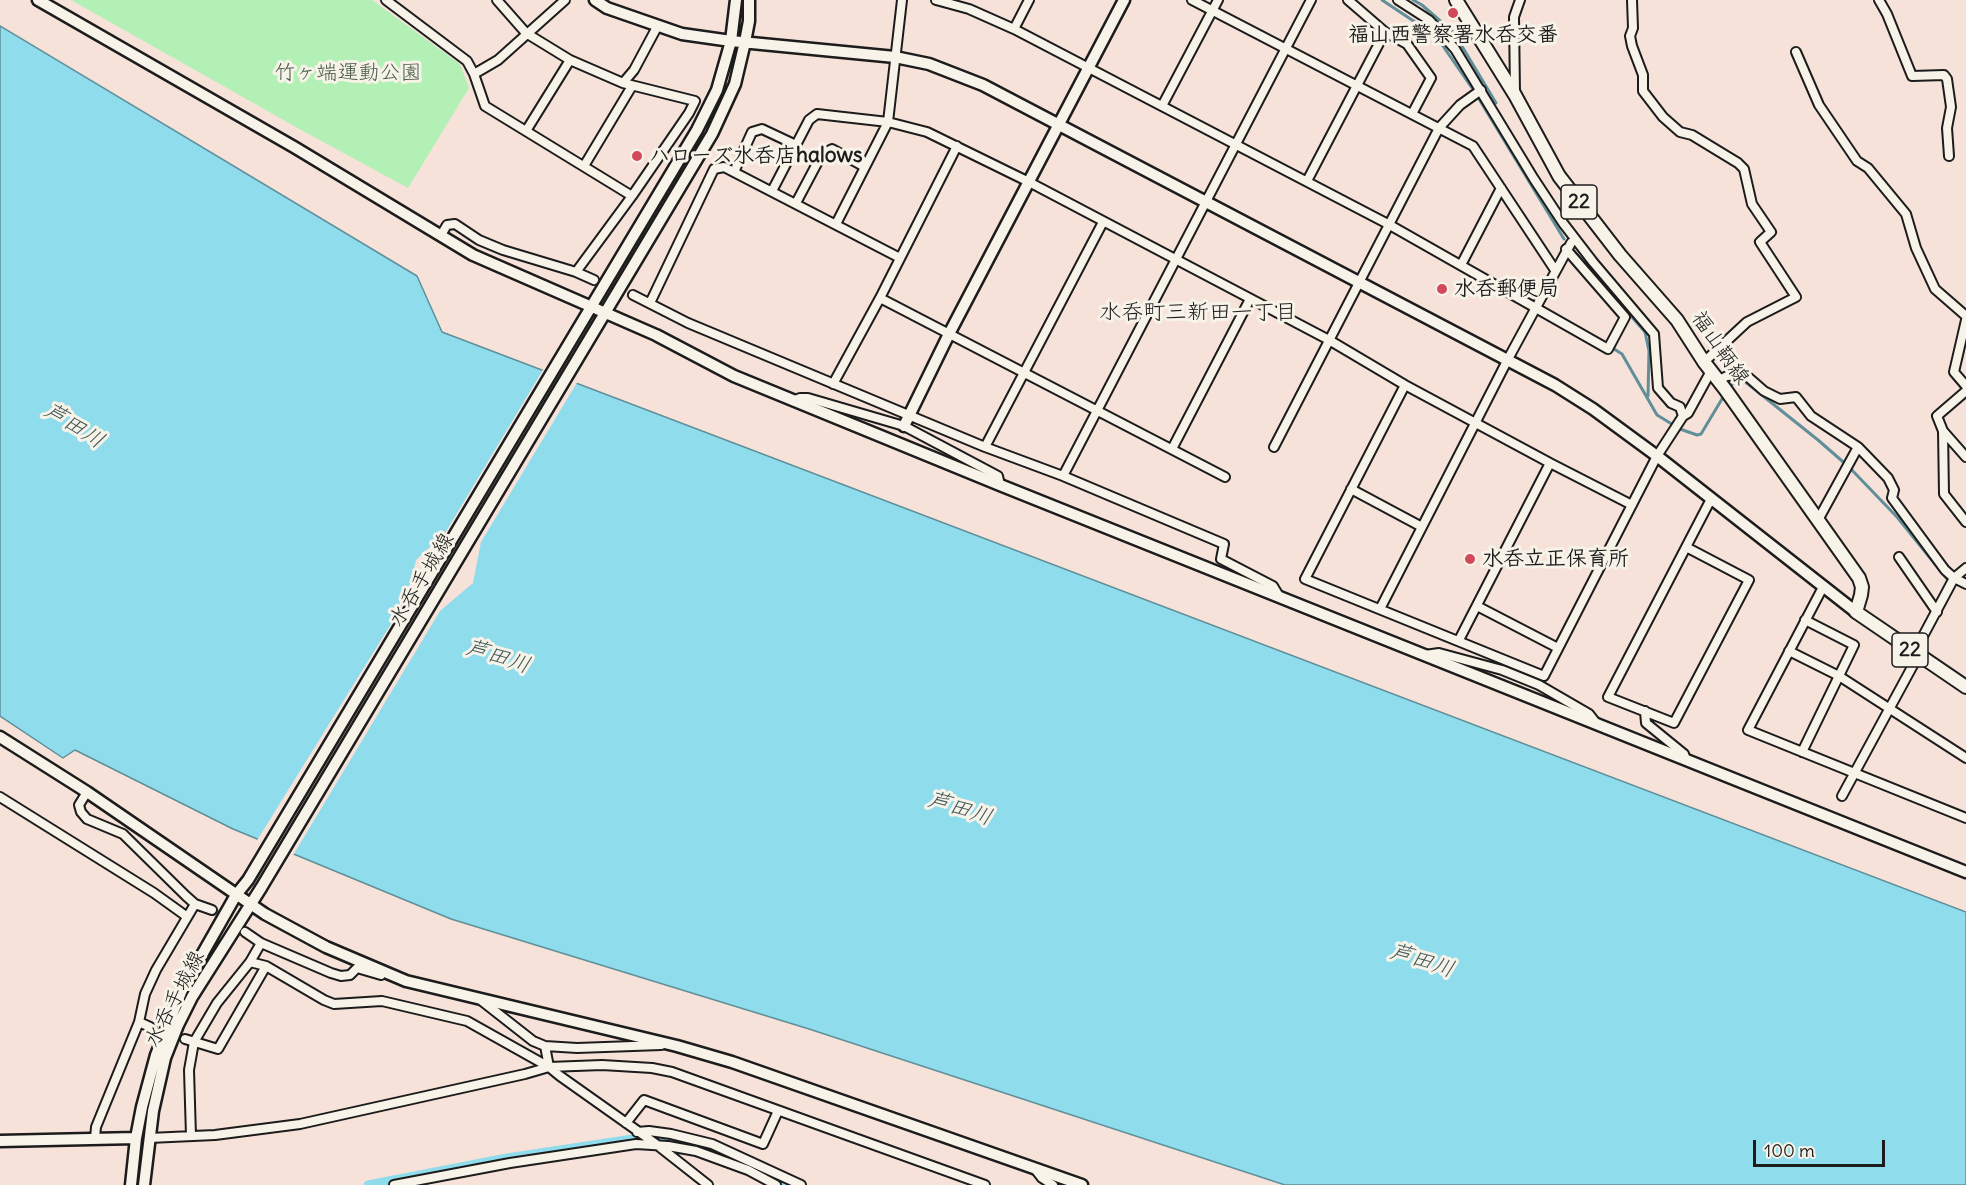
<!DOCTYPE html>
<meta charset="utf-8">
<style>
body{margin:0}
#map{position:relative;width:1966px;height:1185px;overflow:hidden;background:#f7e2d9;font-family:Delius,sans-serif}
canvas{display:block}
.scale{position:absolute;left:1753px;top:1140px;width:132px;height:27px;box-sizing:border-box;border:3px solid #1c1c1c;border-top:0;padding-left:8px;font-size:18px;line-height:21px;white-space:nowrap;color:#1c1c1c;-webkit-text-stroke:4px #f7f3e8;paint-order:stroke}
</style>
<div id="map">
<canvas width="1966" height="1185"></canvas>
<div class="scale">100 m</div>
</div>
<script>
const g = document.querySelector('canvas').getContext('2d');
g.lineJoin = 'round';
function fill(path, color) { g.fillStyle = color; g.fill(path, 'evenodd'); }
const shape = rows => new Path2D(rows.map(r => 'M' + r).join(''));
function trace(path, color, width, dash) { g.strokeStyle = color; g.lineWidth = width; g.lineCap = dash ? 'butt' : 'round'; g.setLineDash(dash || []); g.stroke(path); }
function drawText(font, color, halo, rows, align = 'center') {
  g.font = font + ' Delius,"Klee One",sans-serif'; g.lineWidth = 6; g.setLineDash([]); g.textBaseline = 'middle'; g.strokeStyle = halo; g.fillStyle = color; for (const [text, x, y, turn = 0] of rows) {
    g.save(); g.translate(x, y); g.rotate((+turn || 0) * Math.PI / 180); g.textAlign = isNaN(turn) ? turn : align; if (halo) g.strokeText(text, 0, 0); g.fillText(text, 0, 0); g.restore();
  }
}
const green = shape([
 [71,0,372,0,460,64,469,88,408,188,303,131]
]);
const water = shape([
 [0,26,417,276,442,332,1966,912,1966,1185,1285,1185,809,1029,451,919,233,829,75,750,63,758,0,716,0,26]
]);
const pier = shape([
 [544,368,578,381,481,542,473,583,440,611,292,857,256,842,407,598,416,560,445,533]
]);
const stream = shape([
 [1382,0,1436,36,1472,88],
 [1413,0,1422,5,1454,33,1496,103],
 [1479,99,1564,239],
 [1574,251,1645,332,1649,351,1648,396],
 [1589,334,1603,342],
 [1614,349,1622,354,1657,415,1680,429,1697,435,1701,434,1725,394],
 [1728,388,1736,381,1743,380,1818,440,1849,467,1897,517,1947,579,1966,588]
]);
const canal = shape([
 [368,1185,507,1158,646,1137,672,1139,712,1149,791,1185]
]);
const streetTunnel = shape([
 [594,280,633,295],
 [212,910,239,928],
 [150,1027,185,1039]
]);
const street = shape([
 [386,0,467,61,474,74,485,106,632,196],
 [936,0,969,9,1014,29,1388,224,1608,349,1625,317,1566,249],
 [1192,0,1473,146,1555,270],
 [1348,0,1385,32,1407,44,1431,78,1412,114],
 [1398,0,1429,20,1455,49,1534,179,1563,223,1593,262,1654,334,1658,388,1671,403,1680,407,1683,416],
 [1632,0,1633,28,1630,36,1632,46,1643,75,1643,91,1663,117,1680,132,1692,135,1738,163,1744,169,1752,204,1771,232,1760,242,1796,297,1747,322,1704,362],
 [1879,0,1887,14,1912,76,1944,75,1947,79,1951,107,1947,128,1949,156],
 [1014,29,1029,0],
 [1796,52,1819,105,1857,161,1868,168,1906,214,1916,248,1935,289,1966,316],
 [474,74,498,60,565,0],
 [623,83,634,70,657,27],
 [1515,93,1514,17,1520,0],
 [1162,106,1218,0],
 [526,131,570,60],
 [584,166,632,86],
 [734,172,752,132,762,129,796,145],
 [1307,181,1385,32],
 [772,191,809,120,817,114,888,122,927,132,1029,182,1329,340,1405,385,1550,463,1459,640],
 [796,203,822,154,832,149,865,167],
 [836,224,888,122,902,0],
 [441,235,447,225,455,224,479,240,503,250,576,272,632,196,689,113,695,101,623,83,570,60,526,33,497,0],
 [1461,265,1501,188],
 [576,272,594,280],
 [633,295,688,323,985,447,1063,476,1224,544,1221,559,1273,586,1279,596],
 [880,298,1225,477],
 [650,303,714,169,724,167,900,258],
 [1966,320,1954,372,1966,386],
 [1719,380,1727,376,1737,375,1748,377,1764,391,1780,399,1796,397,1811,416,1858,447,1888,478,1894,490,1892,498,1945,570,1954,578,1966,584],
 [833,384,880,298,957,146],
 [1405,385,1305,579,1544,676,1657,456,1683,416,1688,413,1711,371],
 [1966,391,1937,416,1943,431,1944,494,1966,522],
 [793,401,800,398,808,398,904,426,998,476,1000,485],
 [1943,431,1966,457],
 [985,447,1103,222],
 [1274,447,1439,128,1460,105,1481,90],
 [1172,449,1250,299],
 [1550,463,1632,505],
 [1063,476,1311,0],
 [1351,489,1422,527],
 [1818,520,1858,447],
 [1686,547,1749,580,1674,723,1608,697,1711,499],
 [1899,557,1937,612],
 [1823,587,1748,730,1966,818],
 [1477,606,1558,648],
 [1380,609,1508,359,1571,243],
 [1789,651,1839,676,1966,758],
 [1914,653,1954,578,1966,568],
 [1425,655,1439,653,1502,670,1539,685,1589,714,1596,723],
 [1645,711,1646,723,1684,754,1686,760],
 [1802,752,1854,645,1805,620],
 [87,792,79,805,81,812,87,819,123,834,186,896,195,904,212,910],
 [1842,796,1918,656],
 [0,797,154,893,186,916],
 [245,932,261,943,331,973,341,976,350,975,357,968,381,975],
 [250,962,266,966,324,1000,334,1004,382,1001,467,1021,549,1067],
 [482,1001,533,1041,545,1046,549,1067,560,1076,656,1144,708,1185],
 [139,1022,150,1027],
 [185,1039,218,1049,266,966],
 [545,1046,577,1048,661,1045],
 [626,1123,644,1100,763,1144,778,1111],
 [637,1132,649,1131,671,1134,712,1144,801,1185],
 [191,1136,189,1070,194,1042,217,1003,250,962,261,943],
 [95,1138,96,1127,139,1022,145,994,156,970,195,904],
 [149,1138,215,1135,300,1124,525,1074,549,1067,602,1065,652,1068,672,1072,985,1185],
 [1035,1169,1042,1178,1053,1185],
 [394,1185,510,1163,636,1144,668,1146,696,1151,748,1170,776,1185]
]);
const secondary = shape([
 [38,0,294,147,473,255,656,335,734,376,1000,485,1966,872],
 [595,0,607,8,682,34,731,41,895,57,929,64,983,85,1555,385,1593,409,1657,456,1856,612],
 [904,426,949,334,1124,0],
 [0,737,87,792,265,914,326,947,406,981,677,1046,732,1062,1082,1185],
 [0,1141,136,1138],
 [131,1185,136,1138,142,1107,156,1055,182,990,236,895,248,880,697,130,717,90,731,41,736,0],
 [144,1185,153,1111,165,1058,178,1025,192,997,261,888,712,134,735,84,745,42,749,21,749,0]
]);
const primary = shape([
 [1456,0,1515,95,1559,176,1620,255,1677,320,1704,362,1725,389,1859,578,1862,587,1861,595,1856,612,1966,687]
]);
const markers = [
 [1453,13,6,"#d1495b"],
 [637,156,6,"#d1495b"],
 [1442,289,6,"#d1495b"],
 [1470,559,6,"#d1495b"]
];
const shields = [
 [1579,202,36],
 [1910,650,36]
];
const shieldNames = [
 ["22",1579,202],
 ["22",1910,650]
];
const poiNames = [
 ["福山西警察署水呑交番",1453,35,"center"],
 ["ハローズ水呑店halows",649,156],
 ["水呑郵便局",1454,289],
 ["水呑立正保育所",1482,559]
];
const parkNames = [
 ["竹ヶ端運動公園",348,73]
];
const streetNames = [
 ["福山鞆線",1720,348,55],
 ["水呑手城線",422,580,-59],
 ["水呑手城線",175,999,-63]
];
const neighbourhoodNames = [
 ["水呑町三新田一丁目",1198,313]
];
const waterNames = [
 ["芦田川",74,426,32],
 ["芦田川",498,657,18],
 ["芦田川",960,809,18],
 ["芦田川",1422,961,18]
];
fill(green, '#b2f0b6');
fill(water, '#8edcec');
trace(water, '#608f99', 1.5);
fill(pier, '#f7e2d9');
trace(stream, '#608f99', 3);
trace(canal, '#8edcec', 9);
trace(streetTunnel, '#cbbab3', 8, [8, 4]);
trace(street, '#1c1c1c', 12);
trace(secondary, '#1c1c1c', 15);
trace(primary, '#1c1c1c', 16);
trace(street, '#f7f3e8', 8);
trace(secondary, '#f7f3e8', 10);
trace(primary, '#f7f3e8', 12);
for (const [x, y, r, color] of markers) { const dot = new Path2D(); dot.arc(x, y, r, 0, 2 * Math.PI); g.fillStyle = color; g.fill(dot); trace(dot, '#f7f3e8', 2); }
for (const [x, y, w] of shields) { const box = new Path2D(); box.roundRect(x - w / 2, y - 17, w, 34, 4.5); g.fillStyle = '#f7f3e8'; g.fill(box); trace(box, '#1c1c1c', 1.5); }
drawText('bold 20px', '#1c1c1c', null, shieldNames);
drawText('bold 21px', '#1c1c1c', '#f7f3e8', poiNames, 'left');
drawText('21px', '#495c4a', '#f7f3e8', parkNames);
drawText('21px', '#1c1c1c', '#f7f3e8', streetNames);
drawText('22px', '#1c1c1c', '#f7f3e8', neighbourhoodNames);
drawText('italic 22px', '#3e565a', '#f7f3e8', waterNames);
</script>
